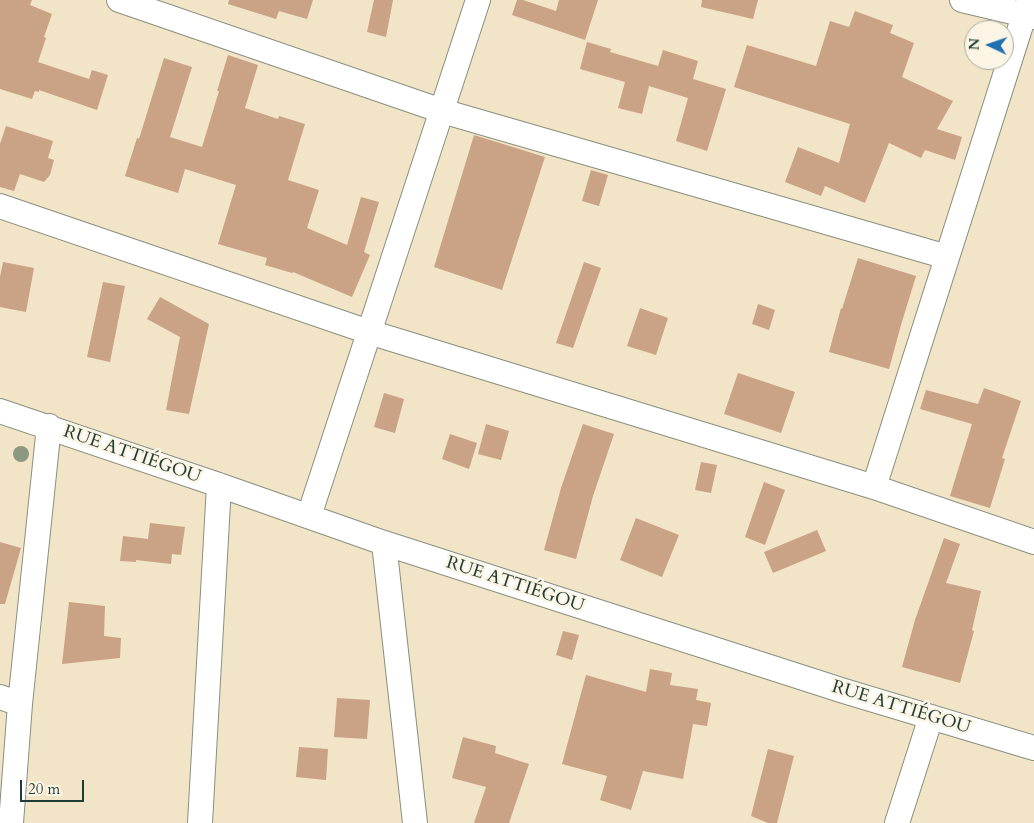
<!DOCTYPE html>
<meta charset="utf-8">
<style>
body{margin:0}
#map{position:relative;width:1034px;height:823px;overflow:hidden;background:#f2e4c7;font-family:Cardo,serif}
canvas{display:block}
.north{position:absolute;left:964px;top:20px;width:50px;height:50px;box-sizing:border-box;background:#fcf5e5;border:1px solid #a4ab9e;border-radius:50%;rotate:273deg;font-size:14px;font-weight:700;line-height:20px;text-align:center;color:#1f3d34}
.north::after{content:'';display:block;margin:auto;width:18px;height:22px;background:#1f6fb2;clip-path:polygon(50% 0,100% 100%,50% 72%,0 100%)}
.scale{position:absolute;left:20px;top:780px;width:64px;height:22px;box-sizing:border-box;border:2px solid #1f3d34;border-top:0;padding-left:6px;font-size:15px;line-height:18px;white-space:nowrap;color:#1f3d34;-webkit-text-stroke:4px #fcf5e5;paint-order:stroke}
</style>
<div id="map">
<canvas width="1034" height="823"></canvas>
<div class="north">N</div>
<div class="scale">20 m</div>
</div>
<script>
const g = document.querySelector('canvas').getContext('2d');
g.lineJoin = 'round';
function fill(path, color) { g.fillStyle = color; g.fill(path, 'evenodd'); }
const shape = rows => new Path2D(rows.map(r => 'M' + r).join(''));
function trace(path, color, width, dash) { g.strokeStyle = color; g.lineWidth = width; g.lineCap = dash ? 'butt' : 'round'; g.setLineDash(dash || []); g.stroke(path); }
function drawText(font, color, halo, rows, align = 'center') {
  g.font = font + ' Cardo,serif'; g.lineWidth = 5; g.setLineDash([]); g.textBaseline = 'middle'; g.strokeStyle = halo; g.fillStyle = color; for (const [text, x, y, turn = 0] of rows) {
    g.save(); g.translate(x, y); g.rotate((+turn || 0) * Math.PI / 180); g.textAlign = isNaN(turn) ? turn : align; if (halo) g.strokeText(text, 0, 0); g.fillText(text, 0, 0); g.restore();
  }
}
const building = shape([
 [0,0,32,0,30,5,52,14,44,37,46,38,38,62,89,79,92,70,108,75,97,110,39,90,39,92,35,91,32,99,0,89],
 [229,0,313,0,307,19,279,11,276,19,228,4],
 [374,0,393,0,386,37,367,32],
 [517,0,523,0,556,11,559,0,598,0,585,40,512,15],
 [702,0,758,0,753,19,701,7],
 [855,11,893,25,890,33,914,43,902,77,953,101,937,129,962,137,955,160,925,150,921,158,889,143,865,203,825,186,821,196,785,182,798,147,839,163,850,124,734,87,747,45,816,66,830,21,849,27],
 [587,42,611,49,610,52,658,66,663,50,698,61,693,79,726,89,707,151,676,141,688,98,649,86,642,114,618,108,625,82,580,69],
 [228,55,258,65,245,108,278,119,279,116,305,124,288,180,319,190,307,228,347,245,361,197,379,202,364,252,370,255,352,297,293,272,292,273,265,265,267,258,218,244,236,185,185,169,178,193,125,176,137,138,139,139,164,58,192,67,170,137,202,147,219,91,217,91],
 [6,126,53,141,48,158,54,160,50,175,44,182,20,174,14,191,0,187,0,144],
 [474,135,545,157,502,290,434,267],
 [591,170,608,175,599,206,582,201],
 [858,258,916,276,901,325,889,369,829,352,841,308,842,309],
 [3,262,34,268,26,312,0,307,0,277],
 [584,262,601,268,573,348,556,343],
 [103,282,125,286,110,362,87,357],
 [160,297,209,324,189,414,166,410,180,337,147,319],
 [758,304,775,310,769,330,752,324],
 [640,308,668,318,656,355,627,346],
 [738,373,795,392,781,433,724,414],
 [984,388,1021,401,1002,458,1005,459,990,508,950,496,972,424,920,409,926,390,978,404],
 [384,393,404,399,395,433,374,427],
 [486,424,509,431,501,460,478,454],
 [583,424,614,434,593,496,576,559,544,550,561,488],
 [450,434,477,443,469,469,442,459],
 [701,462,717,465,711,493,695,490],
 [764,482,785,490,765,545,745,537],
 [636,518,679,535,662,577,620,560],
 [150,523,185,527,181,555,172,554,171,564,136,560,136,562,120,561,123,536,148,539],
 [817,530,826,551,773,573,764,552],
 [944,538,960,544,946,583,981,591,972,630,974,631,960,683,902,667,915,620],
 [0,542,21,548,5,604,0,604],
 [69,602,105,606,104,636,121,638,120,658,62,664],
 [563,631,579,635,572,660,556,655],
 [650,669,672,673,670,685,698,689,696,700,711,703,707,726,693,724,683,779,643,771,631,810,600,800,607,776,562,764,586,675,646,692],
 [337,698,370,700,367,739,334,737],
 [463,737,496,746,495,753,529,764,509,823,474,823,486,787,452,778],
 [299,747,328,749,326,780,296,777],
 [768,749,794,756,777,823,768,823,751,816]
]);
const minor = shape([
 [119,0,442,111,947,257],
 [962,0,1034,17],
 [0,206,369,332,874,487,1034,542],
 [0,411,219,485,384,543,844,691,1034,748],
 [874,487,1029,0],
 [309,516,478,0],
 [384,543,415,823],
 [0,697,20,704],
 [11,823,20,704,49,426],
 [200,823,219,485],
 [897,823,931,717]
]);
const trees = [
 [21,454]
];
const streetNames = [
 ["RUE ATTIÉGOU",132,455,19],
 ["RUE ATTIÉGOU",515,585,18],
 ["RUE ATTIÉGOU",901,708,17]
];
fill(building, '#caa285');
trace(minor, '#88907e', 26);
trace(minor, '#fff', 24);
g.fillStyle = '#8c9980';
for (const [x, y] of trees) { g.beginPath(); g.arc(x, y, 8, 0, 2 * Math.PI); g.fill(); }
drawText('18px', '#1f3d34', '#fcf5e5', streetNames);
</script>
